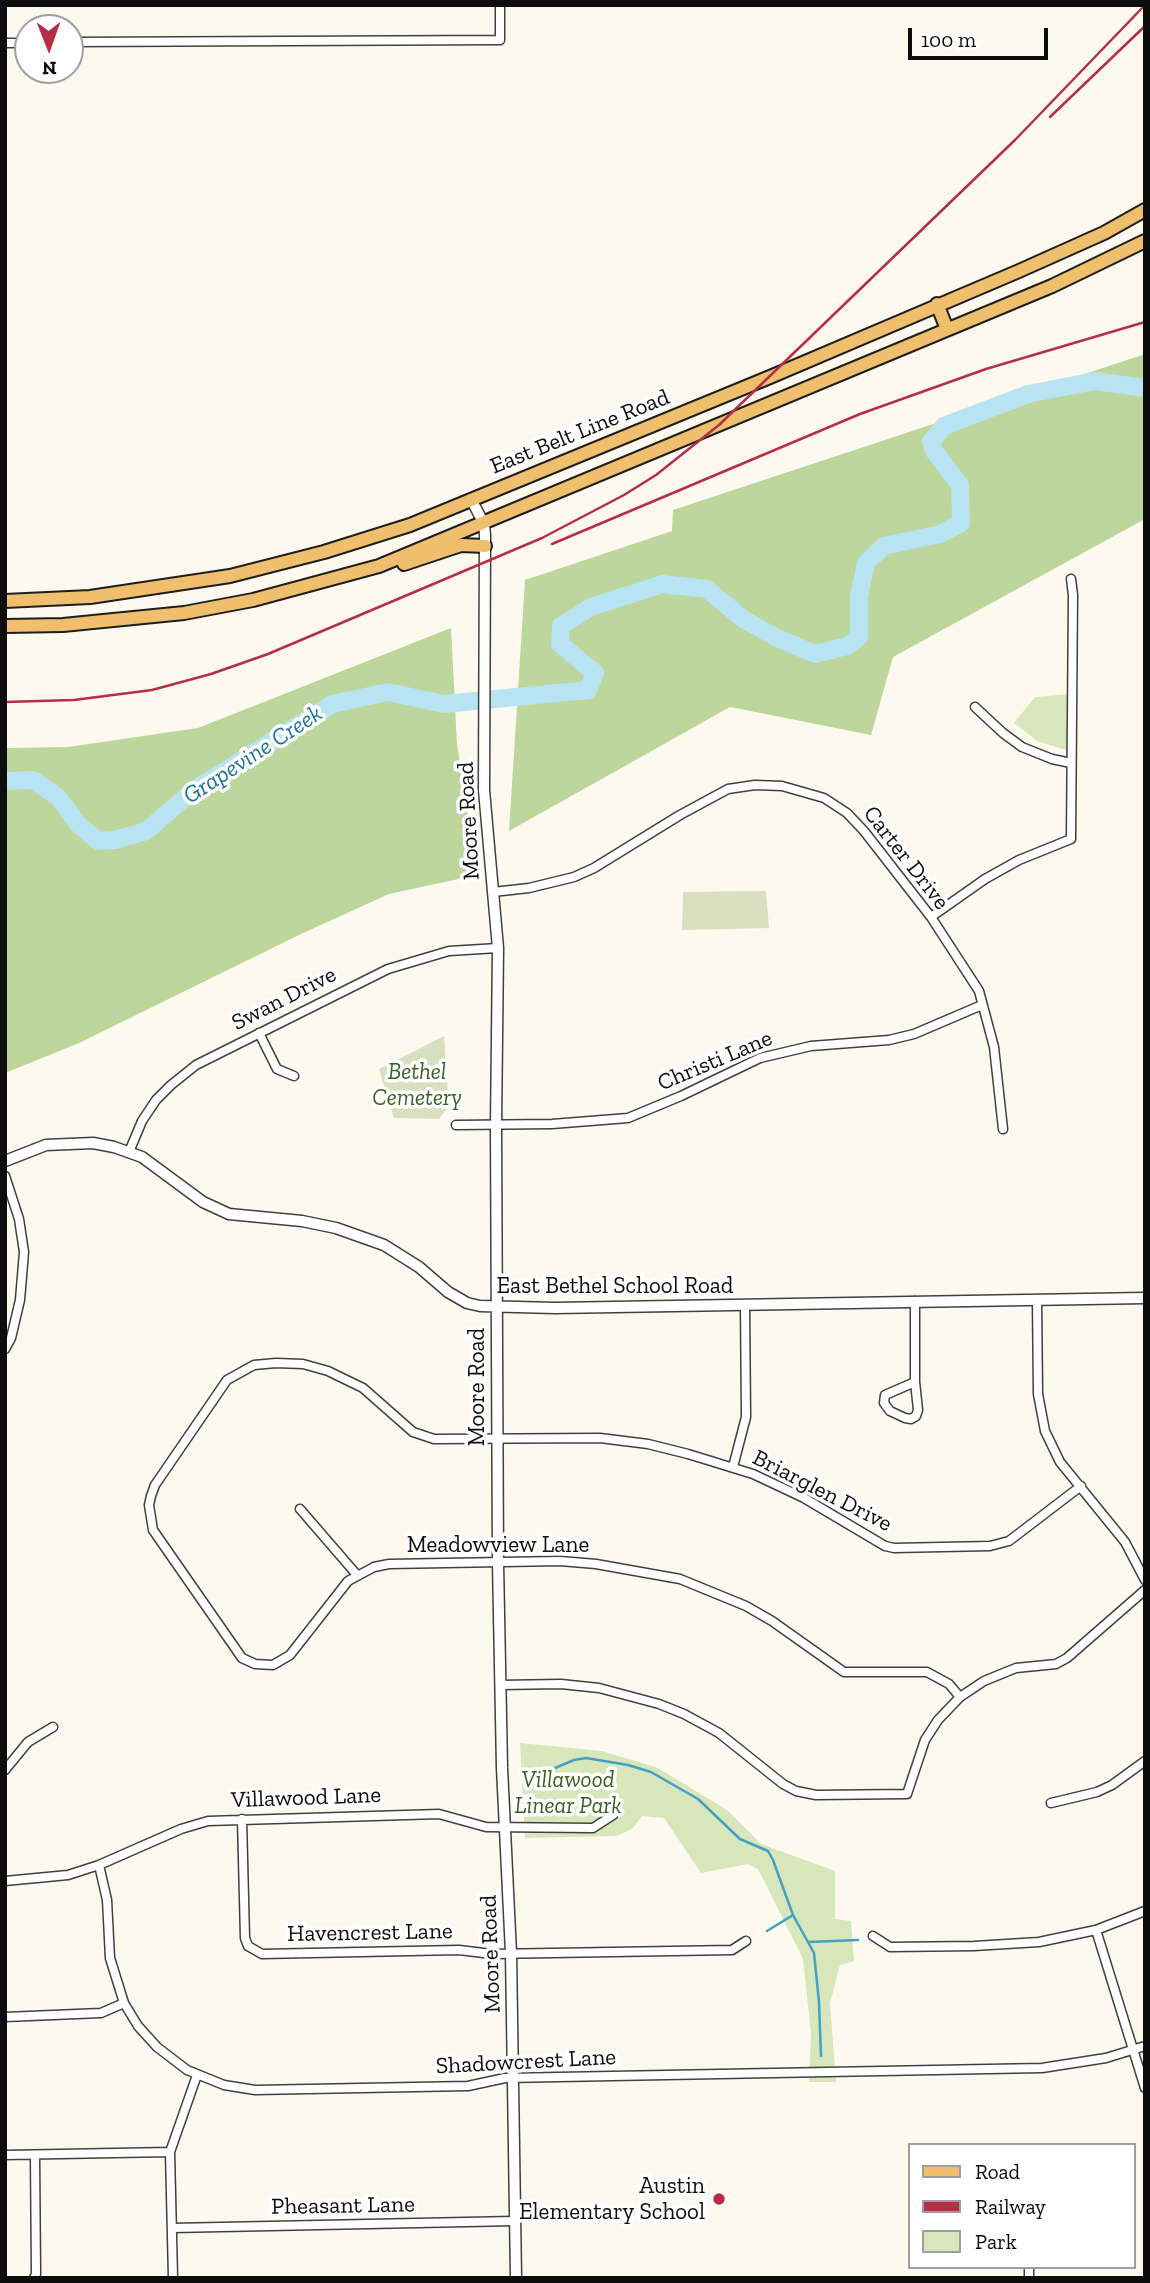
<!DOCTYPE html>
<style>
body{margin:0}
#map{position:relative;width:1150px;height:2283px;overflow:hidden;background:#fef9ef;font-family:"Zilla Slab",serif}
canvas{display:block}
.frame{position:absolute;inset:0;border:7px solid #0d0d0d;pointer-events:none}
.legend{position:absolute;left:908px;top:2143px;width:228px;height:126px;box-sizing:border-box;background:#fff;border:2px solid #9e9e9e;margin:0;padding:9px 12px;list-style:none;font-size:21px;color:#0d0d0d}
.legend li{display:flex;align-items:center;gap:14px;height:35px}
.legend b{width:35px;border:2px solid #9e9e9e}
.north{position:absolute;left:14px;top:14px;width:70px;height:70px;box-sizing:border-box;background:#fff;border:2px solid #9e9e9e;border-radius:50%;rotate:179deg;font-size:19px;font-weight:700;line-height:28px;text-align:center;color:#0d0d0d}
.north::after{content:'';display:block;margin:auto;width:24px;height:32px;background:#b42f46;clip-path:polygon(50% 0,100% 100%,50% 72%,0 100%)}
.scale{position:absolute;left:908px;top:28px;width:140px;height:32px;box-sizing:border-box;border:4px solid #0d0d0d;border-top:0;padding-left:9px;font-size:21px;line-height:24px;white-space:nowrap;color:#0d0d0d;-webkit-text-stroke:5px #fff;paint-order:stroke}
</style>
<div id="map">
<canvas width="1150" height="2283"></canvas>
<div class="frame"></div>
<ul class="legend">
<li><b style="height:9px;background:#efbf6e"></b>Road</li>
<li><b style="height:9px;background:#b42f46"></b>Railway</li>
<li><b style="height:19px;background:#d7e6bb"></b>Park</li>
</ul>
<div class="north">N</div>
<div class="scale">100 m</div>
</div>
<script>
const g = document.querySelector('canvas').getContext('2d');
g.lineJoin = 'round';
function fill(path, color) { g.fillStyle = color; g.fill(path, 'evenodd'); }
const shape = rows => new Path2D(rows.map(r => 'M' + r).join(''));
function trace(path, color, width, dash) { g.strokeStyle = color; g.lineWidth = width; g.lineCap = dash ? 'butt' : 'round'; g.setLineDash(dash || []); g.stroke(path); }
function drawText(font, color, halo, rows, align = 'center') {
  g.font = font + ' "Zilla Slab",serif'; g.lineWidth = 7; g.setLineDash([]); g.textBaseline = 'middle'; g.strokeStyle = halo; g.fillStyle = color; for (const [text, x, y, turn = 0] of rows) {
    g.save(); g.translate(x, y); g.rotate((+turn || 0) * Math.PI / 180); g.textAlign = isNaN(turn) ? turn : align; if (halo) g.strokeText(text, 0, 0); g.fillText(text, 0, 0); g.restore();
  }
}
const green = shape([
 [1072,694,1072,752,1037,741,1014,723,1035,697],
 [520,1743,602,1751,658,1768,727,1810,761,1844,835,1871,835,1919,851,1921,854,1961,840,1965,830,2003,836,2082,809,2082,811,2033,803,1959,758,1869,748,1864,701,1873,664,1818,642,1816,632,1829,617,1836,525,1838]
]);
const forest = shape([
 [1145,354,1145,519,893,657,871,735,730,707,509,831,525,580,672,531,673,510],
 [451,628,457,744,477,875,389,894,301,934,79,1043,5,1073,5,748,68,747,198,728]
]);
const cemetery = shape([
 [766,891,769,928,682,930,683,892],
 [444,1036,449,1106,439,1119,394,1118,379,1069]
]);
const stream = shape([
 [523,1774,548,1771,574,1760,586,1758,628,1765,651,1772,698,1799,740,1839,768,1851,773,1860,793,1915,814,1953,819,2002,821,2056],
 [767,1931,793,1915],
 [809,1942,858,1940]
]);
const river = shape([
 [5,781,33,780,58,797,78,824,98,841,115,840,146,831,193,791,332,704,388,692,444,704,588,690,595,673,560,644,561,626,591,607,662,584,707,589,743,619,777,638,815,654,847,646,859,637,859,596,866,563,884,546,940,534,961,523,960,485,934,451,931,442,944,426,1028,394,1095,381,1145,388]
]);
const minor = shape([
 [70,42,500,40,500,5],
 [5,43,28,43],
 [975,707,1003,733,1022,747,1052,759,1071,763],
 [493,892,529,888,574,877,594,868,680,815,728,789,755,785,782,786,824,798,847,813,864,831,931,917,979,991,994,1047,1003,1129],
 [931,917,985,879,1019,860,1071,839,1073,595,1071,579],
 [259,1033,277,1069,294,1076],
 [456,1125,552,1124,628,1118,681,1096,760,1058,811,1046,889,1040,914,1034,982,1005],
 [129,1152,142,1121,156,1100,171,1085,196,1065,388,969,449,951,498,948],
 [5,1176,19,1219,24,1252,20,1300,11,1338,5,1349],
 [1037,1300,1038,1394,1045,1431,1060,1462,1125,1542,1145,1580],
 [915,1301,915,1382],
 [915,1382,918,1410,916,1416,911,1419,905,1418,890,1411,884,1403,885,1395,915,1382],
 [733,1467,746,1417,745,1305],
 [300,1509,357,1575],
 [500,1685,561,1684,599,1688,659,1704,684,1714,719,1733,783,1784,796,1791,816,1795,907,1794,925,1740,938,1720,960,1697,984,1681,1016,1668,1056,1664,1067,1658,1145,1590],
 [960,1697,949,1684,927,1672,844,1672,772,1621,746,1606,680,1579,596,1564,560,1561,389,1564,374,1567,348,1581,290,1655,273,1665,255,1664,242,1658,153,1530,149,1505,151,1496,155,1485,227,1380,254,1365,276,1363,303,1364,328,1371,363,1388,413,1432,434,1439,600,1438,648,1444,688,1454,753,1474,804,1498,885,1546,894,1548,990,1546,1009,1541,1081,1486],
 [5,1770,28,1742,53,1727],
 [1051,1803,1097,1792,1112,1785,1145,1761],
 [242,1819,245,1938,248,1946,262,1954,459,1950,492,1954,732,1950,746,1941],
 [99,1865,107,1900,110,1958,124,2003,138,2026,157,2047,187,2070,224,2085,255,2090,468,2086,505,2078,1042,2068,1106,2058,1145,2046],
 [5,1881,68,1875,99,1865,181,1829,208,1821,439,1814,486,1827,593,1828,613,1815],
 [1096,1930,1145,2088],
 [873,1936,890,1947,974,1946,1039,1942,1096,1930,1145,1911],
 [5,2017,101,2013,124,2003],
 [5,2155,170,2152],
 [172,2228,515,2221],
 [34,2278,36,2274,35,2155],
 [173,2278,170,2152,197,2075],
 [1029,2278,1029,2267]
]);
const tertiary = shape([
 [471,499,484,524,485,535,484,790,498,948,496,1126,498,1563,502,1768,511,1953,516,2278],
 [5,1161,46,1145,93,1143,114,1147,142,1157,203,1202,229,1214,302,1221,336,1228,384,1245,419,1267,448,1292,467,1303,480,1306,555,1308,1145,1298]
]);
const primary = shape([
 [937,304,947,329],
 [404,564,461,545,485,546],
 [5,601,90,597,230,576,324,552,410,525,770,377,1019,271,1104,233,1145,210],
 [5,626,63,625,184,613,253,600,379,566,1052,286,1145,241]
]);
const rail = shape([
 [1050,117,1145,26],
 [552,544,860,414,986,369,1145,322],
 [5,702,74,700,152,690,211,674,268,654,542,538,624,495,656,475,719,425,1015,140,1145,5]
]);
const markers = [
 [719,2199,7,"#b42f46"]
];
const streetNames = [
 ["East Belt Line Road",580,432,-22],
 ["Moore Road",469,821,-93],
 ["Carter Drive",906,858,52],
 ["Swan Drive",284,999,-27],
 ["Christi Lane",715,1061,-23],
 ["East Bethel School Road",615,1286],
 ["Moore Road",477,1387,-90],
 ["Briarglen Drive",822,1491,27],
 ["Meadowview Lane",498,1545],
 ["Villawood Lane",306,1798,-2],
 ["Havencrest Lane",370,1933,-1],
 ["Moore Road",491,1954,-92],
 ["Shadowcrest Lane",526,2062,-3],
 ["Pheasant Lane",343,2206,-1]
];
const parkNames = [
 ["Bethel",417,1072],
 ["Cemetery",417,1098],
 ["Villawood",568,1780],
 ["Linear Park",568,1806]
];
const poiNames = [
 ["Austin",705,2186],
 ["Elementary School",705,2212]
];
const waterNames = [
 ["Grapevine Creek",253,755,-33]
];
fill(green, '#d7e6bb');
fill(forest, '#bdd69b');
fill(cemetery, '#d9dfc1');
trace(stream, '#43a1c4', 2.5);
trace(river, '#b7e3f2', 18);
trace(minor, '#404040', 11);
trace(tertiary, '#404040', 13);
trace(primary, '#1e1e1e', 16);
trace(minor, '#fff', 8);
trace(tertiary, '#fff', 10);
trace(primary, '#efbf6e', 12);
trace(rail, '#b42f46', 2.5);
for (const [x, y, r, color] of markers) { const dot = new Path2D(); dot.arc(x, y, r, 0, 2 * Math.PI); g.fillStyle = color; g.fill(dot); trace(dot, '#fff', 2.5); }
drawText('23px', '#0d0d0d', '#fff', streetNames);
drawText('italic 23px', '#376122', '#fff', parkNames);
drawText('23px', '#0d0d0d', '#fff', poiNames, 'right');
drawText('italic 24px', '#1f7297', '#fff', waterNames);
</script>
